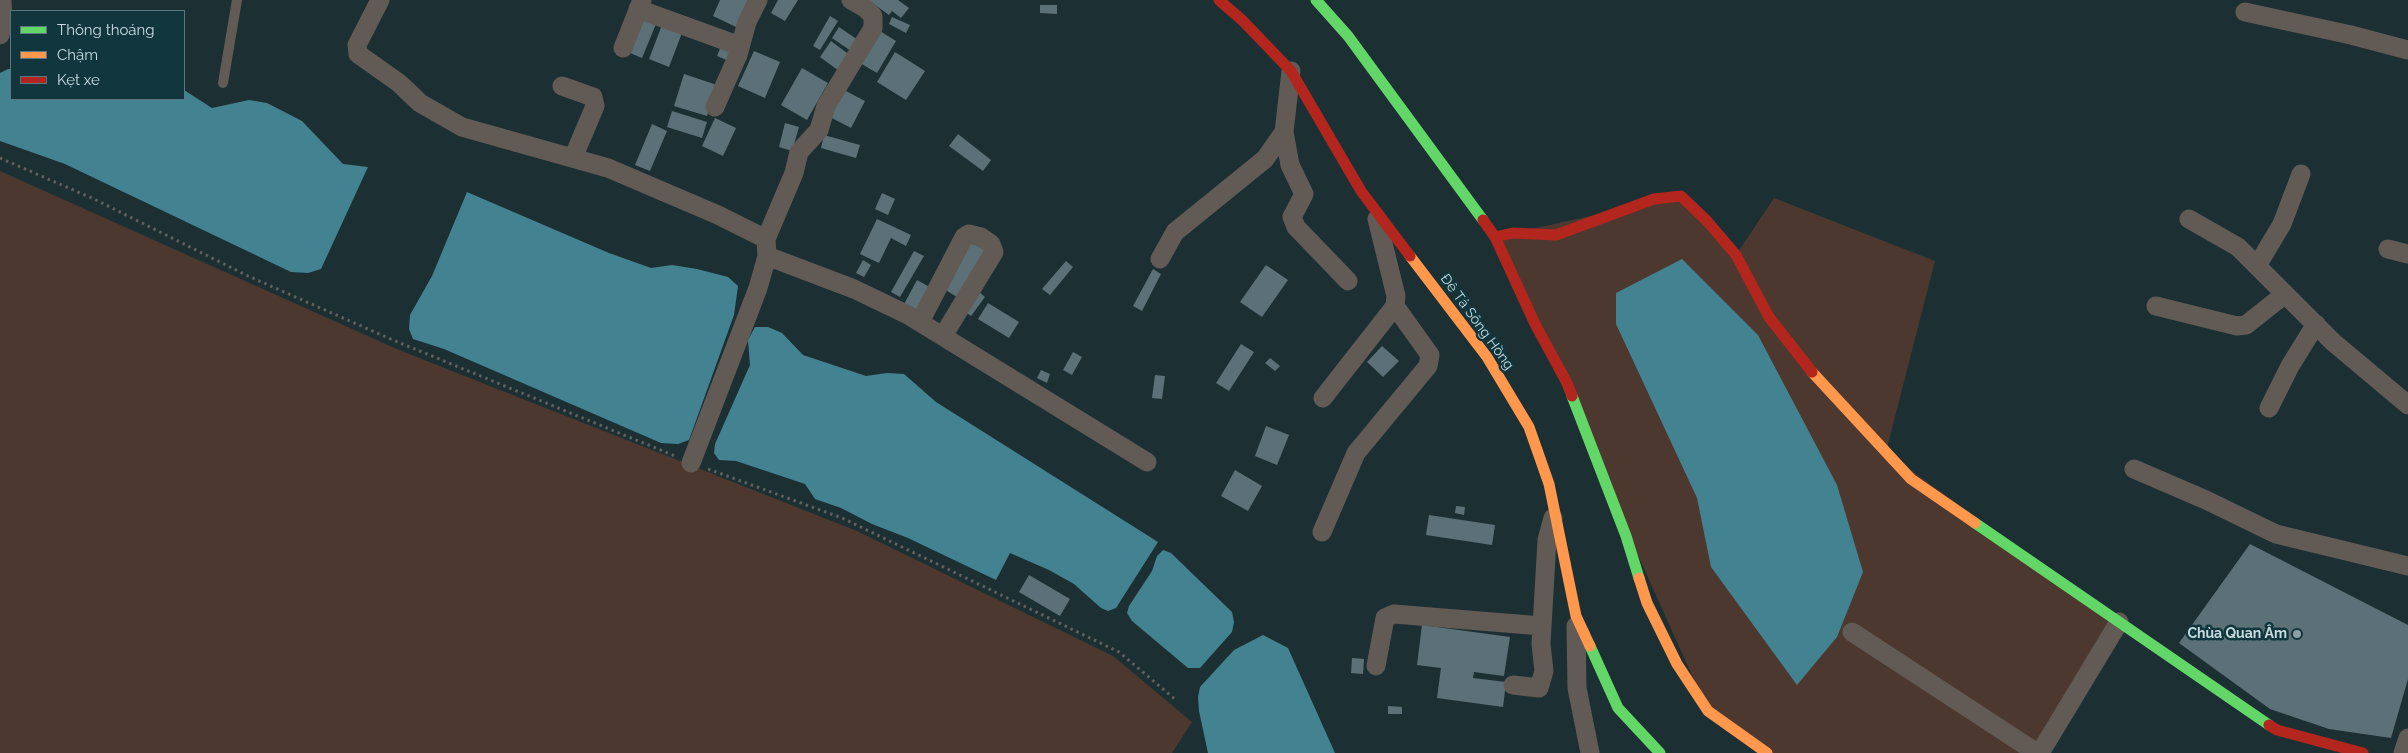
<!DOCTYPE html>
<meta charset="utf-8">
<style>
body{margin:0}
#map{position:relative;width:2408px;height:753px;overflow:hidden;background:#1c3034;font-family:Raleway,sans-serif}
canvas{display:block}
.legend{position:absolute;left:10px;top:10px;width:175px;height:90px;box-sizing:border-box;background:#11363e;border:1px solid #5a787f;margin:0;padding:6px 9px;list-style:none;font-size:15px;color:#c8dbe0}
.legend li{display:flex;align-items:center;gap:10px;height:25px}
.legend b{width:25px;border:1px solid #5a787f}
</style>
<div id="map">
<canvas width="2408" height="753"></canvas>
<ul class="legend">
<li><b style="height:6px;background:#63d668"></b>Thông thoáng</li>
<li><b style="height:6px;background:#ff974d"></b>Chậm</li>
<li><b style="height:6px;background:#b3261e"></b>Kẹt xe</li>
</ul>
</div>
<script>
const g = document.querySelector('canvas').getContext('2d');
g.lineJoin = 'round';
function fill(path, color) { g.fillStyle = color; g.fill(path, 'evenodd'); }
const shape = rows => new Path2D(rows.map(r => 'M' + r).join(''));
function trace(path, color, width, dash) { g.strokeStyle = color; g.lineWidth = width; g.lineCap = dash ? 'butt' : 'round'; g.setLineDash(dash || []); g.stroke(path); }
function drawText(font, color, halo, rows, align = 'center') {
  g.font = font + ' Raleway,sans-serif'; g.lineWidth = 5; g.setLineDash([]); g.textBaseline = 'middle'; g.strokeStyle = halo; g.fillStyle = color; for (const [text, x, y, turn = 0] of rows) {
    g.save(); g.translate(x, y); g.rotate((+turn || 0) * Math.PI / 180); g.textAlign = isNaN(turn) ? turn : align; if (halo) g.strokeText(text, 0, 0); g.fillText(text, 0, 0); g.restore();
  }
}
const green = shape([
 [0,171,399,350,857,531,1113,656,1192,722,1172,753,0,753],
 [1681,196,1736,255,1774,198,1935,261,1886,452,2119,622,2040,753,1773,753,1708,711,1495,237]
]);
const water = shape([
 [8,69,11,69,11,99,184,99,184,90,212,108,249,100,267,103,302,121,343,164,368,167,321,269,308,273,291,272,65,164,0,141,0,73],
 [467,192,609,253,651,268,672,265,697,269,728,277,738,286,734,315,689,440,678,444,661,443,444,349,413,339,409,329,410,315,432,276],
 [1682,259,1758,335,1837,485,1863,572,1837,637,1797,685,1711,567,1697,498,1616,324,1616,293],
 [755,327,768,327,782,333,803,355,866,376,887,373,904,374,936,402,1158,542,1116,608,1108,611,1101,608,1074,584,1049,570,1010,553,996,580,908,538,872,524,841,508,815,499,805,484,736,461,719,460,714,453,715,444,750,365,748,340],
 [1163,550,1171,553,1232,612,1234,622,1232,632,1200,668,1188,668,1132,621,1127,613,1129,606,1152,571,1157,556],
 [1263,635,1288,648,1335,753,1208,753,1199,711,1198,697,1200,687,1234,650]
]);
const building = shape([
 [720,0,748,0,736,27,713,16],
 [778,0,798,0,785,21,771,13],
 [868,0,898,0,909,8,901,18,892,11,889,15],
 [1040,5,1057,5,1057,14,1040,13],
 [830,16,838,21,820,50,813,46],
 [892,17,910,25,906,33,889,24],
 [644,19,656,24,642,58,630,53],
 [662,25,682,33,669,67,649,59],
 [839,27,858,40,851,51,832,38],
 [880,31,896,41,877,73,860,63],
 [723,41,737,47,731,62,717,56],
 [831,41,851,56,839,71,820,57],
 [754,51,780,62,765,98,738,86],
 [895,52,925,71,906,100,877,82],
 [802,68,828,83,807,120,781,105],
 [684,74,717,85,707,116,674,106],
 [842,89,865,101,851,128,828,116],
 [672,111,707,122,702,138,667,127],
 [715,118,736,128,723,156,702,146],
 [785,123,799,127,792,151,779,147],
 [652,124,667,131,650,171,635,165],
 [958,134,991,160,983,171,949,146],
 [824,135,860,145,856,158,821,148],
 [882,193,895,199,888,215,875,209],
 [877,219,911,235,906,246,891,238,879,263,860,254],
 [970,241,989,253,960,299,941,287],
 [914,251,924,256,900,297,891,292],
 [863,260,871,265,864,277,856,273],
 [1066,261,1073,267,1050,295,1042,289],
 [1266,265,1288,280,1262,317,1240,302],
 [1153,269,1161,274,1142,311,1133,306],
 [917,280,935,290,922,315,903,306],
 [978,291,985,297,971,316,964,311],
 [988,303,1019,322,1009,338,978,319],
 [1241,344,1254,352,1229,391,1216,383],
 [1382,346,1399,361,1383,377,1367,362],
 [1073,352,1082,357,1072,375,1063,370],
 [1270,358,1280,366,1275,371,1265,363],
 [1041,370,1050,374,1047,383,1037,378],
 [1155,375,1165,376,1162,399,1152,398],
 [1266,426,1289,435,1277,465,1255,456],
 [1235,470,1262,486,1248,511,1221,496],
 [1456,506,1465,507,1464,515,1455,513],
 [1429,515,1495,525,1492,545,1426,535],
 [2250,544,2408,625,2408,679,2391,738,2329,729,2270,709,2179,643],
 [1029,575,1070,599,1060,616,1019,592],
 [1422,625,1510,637,1504,676,1474,672,1473,678,1506,682,1503,707,1437,698,1441,668,1417,665],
 [1352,658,1364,659,1363,674,1351,673],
 [1388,706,1402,707,1402,714,1388,714]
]);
const path = shape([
 [0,158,94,199,248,276,393,340,675,456],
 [708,469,842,518,1119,652,1176,700]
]);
const lane = shape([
 [223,83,237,0]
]);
const street = shape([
 [380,0,357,45,358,54,399,83,420,103,462,127,608,168,718,215,766,239],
 [638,9,740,46],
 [2245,12,2351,35,2408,50],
 [0,35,3,25,2,0],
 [623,48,642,0],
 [562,86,593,97,595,106,573,158],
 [715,107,738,55,747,22,758,0],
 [1284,132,1290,165,1304,194,1292,217,1296,227,1348,281],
 [2189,219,2238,247,2333,342,2408,405],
 [2388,249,2408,254],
 [767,256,854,289,908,315,1147,462],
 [1160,259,1175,232,1265,159,1284,132,1291,71],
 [2257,266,2282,224,2301,174],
 [2156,306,2237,326,2246,325,2285,294],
 [920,322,964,237,969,234,981,237,991,244,994,252,943,336],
 [1323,398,1395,306,1396,296,1377,219],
 [2269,408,2290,366,2316,324],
 [691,463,758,288,767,256,766,239,794,173,799,152,819,130,826,106,873,28,873,16,865,8,851,0],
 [2134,469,2206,500,2276,534,2408,566],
 [1322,532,1356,453,1428,366,1430,355,1395,306],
 [1576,626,1577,688,1590,753],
 [1852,632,2037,753],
 [1376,666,1385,618,1394,614,1542,626],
 [1513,685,1539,688,1544,671,1541,644,1547,540,1553,518],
 [2040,753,2119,622],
 [2403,753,2408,738]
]);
const fast = shape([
 [1316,0,1348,36,1483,220],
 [1572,396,1626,536,1639,578],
 [1975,523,2269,725],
 [1590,646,1618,708,1660,753]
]);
const slow = shape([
 [1410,256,1487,357,1529,427,1549,484,1576,616,1590,646],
 [1812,372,1911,479,1975,523],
 [1639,578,1647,603,1677,664,1708,711,1767,753]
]);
const jam = shape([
 [1219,0,1243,21,1291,71,1361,191,1410,256],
 [1483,220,1495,237,1535,324,1567,383,1572,396],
 [1495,237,1513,233,1556,235,1654,199,1681,196,1707,221,1736,255,1769,317,1812,372],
 [2269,725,2277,730,2363,753]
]);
const markers = [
 [2297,634,5,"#8c9fa4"]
];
const streetNames = [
 ["Đê Tả Sông Hồng",1477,322,54]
];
const poiNames = [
 ["Chùa Quan Âm",2287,634]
];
fill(green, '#4c382e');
fill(water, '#438290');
fill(building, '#5c7177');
trace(path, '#61605e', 3, [2.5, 4]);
trace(lane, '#625a55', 10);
trace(street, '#625a55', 19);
trace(fast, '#63d668', 11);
trace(slow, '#ff974d', 11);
trace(jam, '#b3261e', 11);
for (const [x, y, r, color] of markers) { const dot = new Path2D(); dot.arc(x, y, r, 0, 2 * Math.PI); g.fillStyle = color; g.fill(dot); trace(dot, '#11363e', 2); }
drawText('14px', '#c8dbe0', '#11363e', streetNames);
drawText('bold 14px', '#c8dbe0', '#11363e', poiNames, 'right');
</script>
